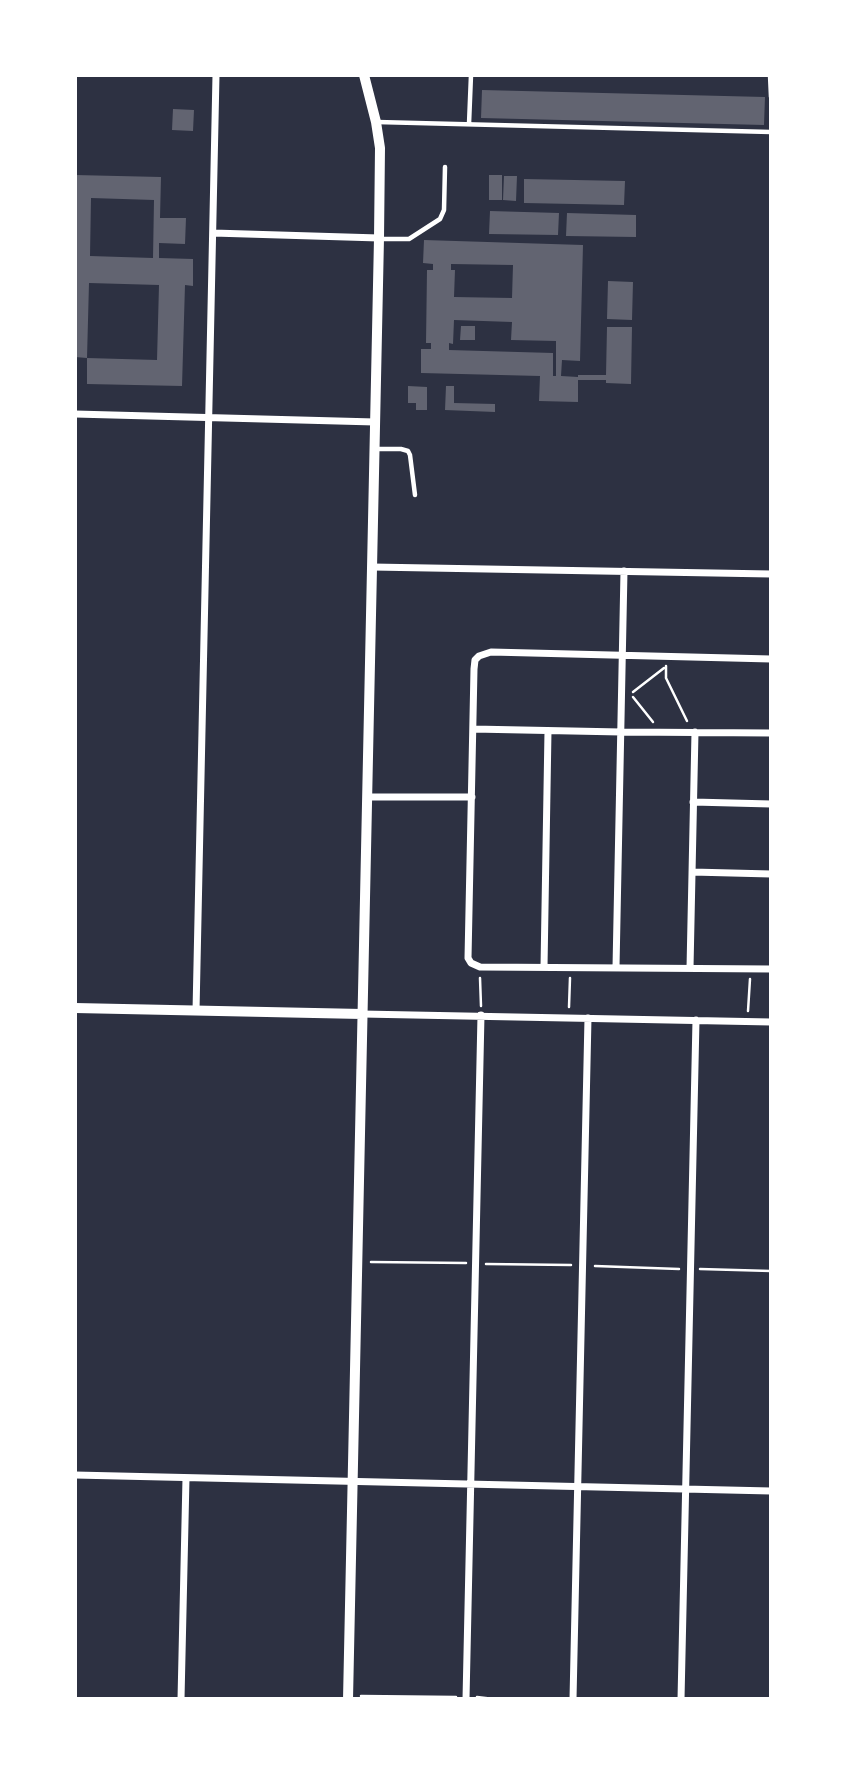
<!DOCTYPE html>
<style>
body{margin:0}
#map{position:relative;width:846px;height:1774px;overflow:hidden;background:#2d3142;font-family:"Roboto Condensed",sans-serif}
canvas{display:block}
.frame{position:absolute;inset:0;border:77px solid #fff;pointer-events:none}
</style>
<div id="map">
<canvas width="846" height="1774"></canvas>
<div class="frame"></div>
</div>
<script>
const g = document.querySelector('canvas').getContext('2d');
g.lineJoin = 'round';
function fill(path, color) { g.fillStyle = color; g.fill(path, 'evenodd'); }
const shape = rows => new Path2D(rows.map(r => 'M' + r).join(''));
function trace(path, color, width, dash) { g.strokeStyle = color; g.lineWidth = width; g.lineCap = dash ? 'butt' : 'round'; g.setLineDash(dash || []); g.stroke(path); }
const building = shape([
 [482,90,765,97,764,125,481,118],
 [173,109,194,110,193,131,172,130],
 [75,175,161,177,160,218,186,218,185,244,159,243,159,258,193,259,193,286,185,285,182,386,87,384,87,358,75,357],
 [91,198,154,200,153,258,90,256],
 [89,283,159,285,157,360,87,358],
 [489,175,502,175,502,200,489,200],
 [504,176,517,176,516,201,503,200],
 [524,179,625,181,624,205,524,203],
 [490,211,559,213,558,235,489,234],
 [567,213,636,215,636,237,566,236],
 [424,240,583,245,580,361,562,360,561,376,578,377,578,375,606,375,607,327,632,327,631,384,606,383,606,380,578,380,578,402,539,401,540,376,421,373,421,349,431,349,431,343,426,343,427,270,433,270,433,264,423,263],
 [451,264,513,265,512,298,454,297,455,270,451,270],
 [454,320,512,322,511,340,556,341,556,376,553,376,553,353,449,350,449,343,453,344],
 [608,281,633,282,632,320,607,319],
 [461,326,475,326,475,340,460,340],
 [408,386,427,387,427,410,416,410,416,403,408,403],
 [446,386,454,386,454,403,495,404,495,412,445,410]
]);
const path = shape([
 [666,666,666,678,687,721],
 [633,692,664,668],
 [633,697,653,722],
 [480,978,481,1006],
 [569,1007,570,978],
 [748,1011,750,979],
 [371,1262,466,1263],
 [486,1264,571,1265],
 [595,1266,679,1269],
 [700,1269,771,1271],
 [361,1696,456,1697],
 [477,1697,494,1699]
]);
const service = shape([
 [770,75,771,97],
 [377,122,771,132],
 [469,124,471,75],
 [381,239,409,239,440,219,444,210,445,167],
 [375,449,401,449,408,451,410,455,415,495]
]);
const minor = shape([
 [213,233,379,238],
 [75,414,375,422],
 [372,567,771,574],
 [771,659,491,652,479,656,475,660,474,669,468,958,471,963,480,967,771,969],
 [473,729,621,732,771,733],
 [367,797,472,797],
 [693,802,771,804],
 [692,872,771,874],
 [544,967,548,731],
 [616,967,624,571],
 [690,968,695,732],
 [196,1011,216,75],
 [362,1014,771,1022],
 [75,1475,771,1491],
 [181,1699,186,1478],
 [466,1699,481,1015],
 [573,1699,588,1018],
 [681,1699,696,1020]
]);
const tertiary = shape([
 [75,1008,362,1014],
 [348,1699,379,238,380,148,376,122,364,75]
]);
fill(building, '#626471');
trace(path, '#fff', 2.5);
trace(service, '#fff', 4.5);
trace(minor, '#fff', 7);
trace(tertiary, '#fff', 10);
</script>
